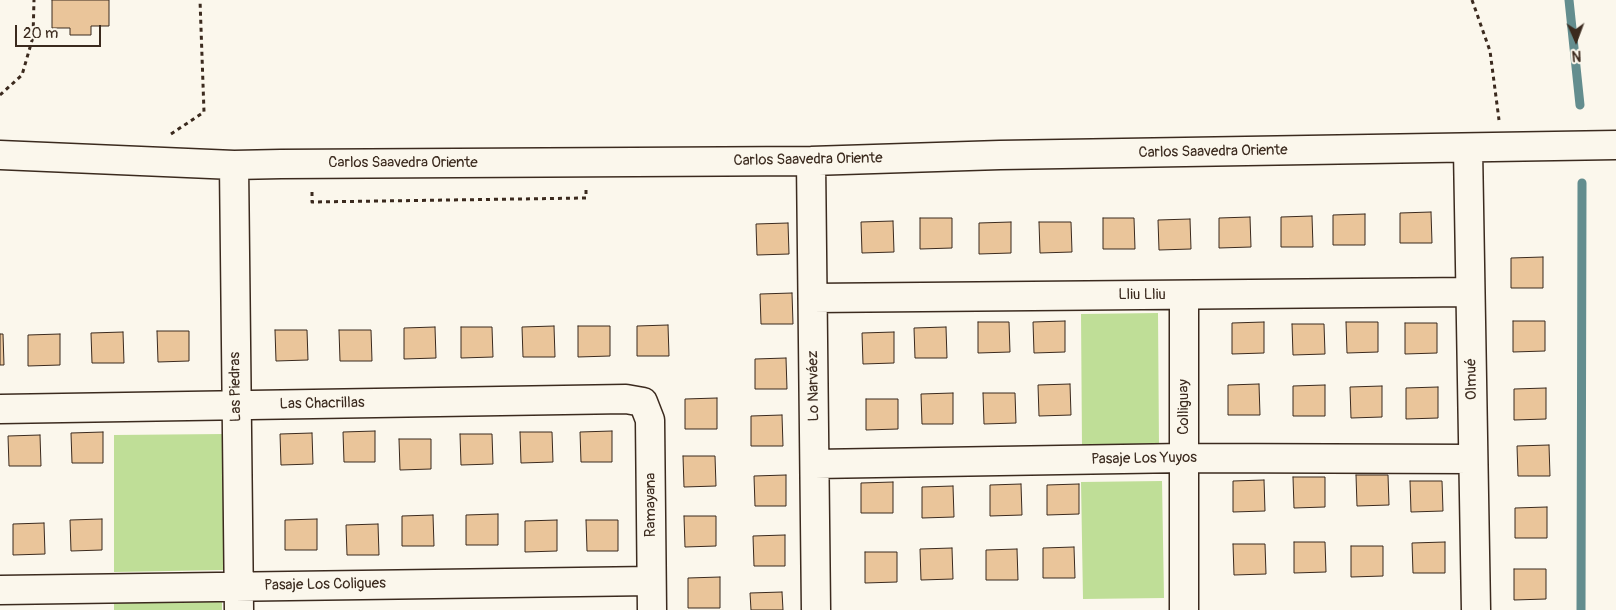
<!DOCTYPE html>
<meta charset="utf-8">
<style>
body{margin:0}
#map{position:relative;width:1616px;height:610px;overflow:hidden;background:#fbf7ec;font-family:Pangolin,sans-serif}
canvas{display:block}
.north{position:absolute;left:1551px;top:15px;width:50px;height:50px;-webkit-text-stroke:4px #fbf7ec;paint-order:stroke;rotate:178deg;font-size:14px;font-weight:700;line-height:20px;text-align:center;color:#3b2a1e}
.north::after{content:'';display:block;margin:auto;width:18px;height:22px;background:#3b2a1e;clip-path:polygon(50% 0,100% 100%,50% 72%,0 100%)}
.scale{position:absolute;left:15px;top:25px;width:86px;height:22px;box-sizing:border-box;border:2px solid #3b2a1e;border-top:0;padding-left:6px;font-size:15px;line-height:18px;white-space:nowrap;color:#3b2a1e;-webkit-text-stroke:4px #fbf7ec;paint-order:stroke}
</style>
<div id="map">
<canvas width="1616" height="610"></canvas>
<div class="north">N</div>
<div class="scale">20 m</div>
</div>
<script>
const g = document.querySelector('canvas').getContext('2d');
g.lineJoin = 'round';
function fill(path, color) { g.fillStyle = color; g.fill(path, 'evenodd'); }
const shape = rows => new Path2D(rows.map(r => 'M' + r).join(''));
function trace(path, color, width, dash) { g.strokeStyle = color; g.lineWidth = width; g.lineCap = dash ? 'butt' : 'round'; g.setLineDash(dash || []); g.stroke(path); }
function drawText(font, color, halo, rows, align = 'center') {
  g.font = font + ' Pangolin,sans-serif'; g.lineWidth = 4; g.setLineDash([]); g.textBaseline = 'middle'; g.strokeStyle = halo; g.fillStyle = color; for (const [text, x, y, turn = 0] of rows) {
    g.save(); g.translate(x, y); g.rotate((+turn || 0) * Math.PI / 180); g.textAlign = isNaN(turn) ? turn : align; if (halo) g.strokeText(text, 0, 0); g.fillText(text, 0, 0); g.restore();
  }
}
const green = shape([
 [1158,313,1159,446,1082,447,1081,314],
 [224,434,223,570,114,572,114,435],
 [1162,481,1164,598,1083,599,1081,482],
 [114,596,222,597,222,610,114,610]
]);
const stream = shape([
 [1569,0,1580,105],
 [1581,610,1582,183]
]);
const building = shape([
 [52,0,109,0,109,26,91,26,91,35,70,35,70,28,52,28,52,0],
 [1431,212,1432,243,1400,243,1400,213,1431,212],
 [1365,214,1365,245,1333,245,1333,215,1365,214],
 [1312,216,1313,247,1281,247,1281,217,1312,216],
 [1250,217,1251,247,1219,248,1219,218,1250,217],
 [920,218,952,218,952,248,920,249,920,218],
 [1103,218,1134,218,1135,249,1103,249,1103,218],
 [1190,219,1191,249,1159,250,1158,220,1190,219],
 [893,221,894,252,862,253,861,222,893,221],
 [1011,222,1011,253,979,254,979,223,1011,222],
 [1039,222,1071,222,1072,252,1040,253,1039,222],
 [788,223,789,254,757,255,756,224,788,223],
 [1543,257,1543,288,1511,288,1511,258,1543,257],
 [792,293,793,324,761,324,760,294,792,293],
 [1065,321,1065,352,1034,353,1033,322,1065,321],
 [1513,321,1545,321,1545,351,1513,352,1513,321],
 [978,322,1009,322,1010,352,978,353,978,322],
 [1264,322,1264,353,1232,354,1232,323,1264,322],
 [1346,322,1378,322,1378,352,1347,353,1346,322],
 [1405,323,1437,323,1437,353,1405,354,1405,323],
 [1292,324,1324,324,1325,354,1293,355,1292,324],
 [668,325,669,356,637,356,637,326,668,325],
 [554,326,555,357,523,357,522,327,554,326],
 [578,326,610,326,610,356,578,357,578,326],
 [435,327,436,358,404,359,404,328,435,327],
 [461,327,492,327,493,357,461,358,461,327],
 [946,327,947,358,915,358,914,328,946,327],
 [275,330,307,330,308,360,276,361,275,330],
 [339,330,371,330,372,361,340,361,339,330],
 [157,331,189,331,189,361,158,362,157,331],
 [123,332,124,363,92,363,91,333,123,332],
 [894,332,894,363,863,364,862,333,894,332],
 [0,334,3,334,4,365,0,365,0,334],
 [60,334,60,365,28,366,28,335,60,334],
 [786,358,787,389,755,389,755,359,786,358],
 [1070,384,1071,415,1039,416,1038,385,1070,384],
 [1259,384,1260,415,1228,415,1228,385,1259,384],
 [1325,385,1325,416,1293,416,1293,386,1325,385],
 [1382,386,1382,417,1351,418,1350,387,1382,386],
 [1438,387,1438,418,1406,419,1406,388,1438,387],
 [1546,388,1546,419,1514,420,1514,389,1546,388],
 [953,393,953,424,922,424,921,394,953,393],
 [983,393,1015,393,1016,423,984,424,983,393],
 [717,398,717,429,685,429,685,399,717,398],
 [866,399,898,399,898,429,866,430,866,399],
 [782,415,783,446,751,446,751,416,782,415],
 [375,431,375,462,344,462,343,432,375,431],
 [612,431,612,462,581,462,580,432,612,431],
 [103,432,103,463,72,463,71,433,103,432],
 [520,432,552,432,553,462,521,463,520,432],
 [312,433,313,464,281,465,280,434,312,433],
 [460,434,492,434,493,464,461,465,460,434],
 [40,435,41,466,9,466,8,436,40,435],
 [399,439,431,439,431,469,400,470,399,439],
 [1549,445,1550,476,1518,476,1517,446,1549,445],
 [683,456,715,456,716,486,684,487,683,456],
 [786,475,786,506,755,506,754,476,786,475],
 [1356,475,1388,475,1389,505,1357,506,1356,475],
 [1293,477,1325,477,1325,507,1294,508,1293,477],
 [1264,480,1265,511,1233,512,1233,481,1264,480],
 [1410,481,1442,481,1443,511,1411,512,1410,481],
 [893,482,893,513,861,513,861,483,893,482],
 [1021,484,1022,515,990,516,990,485,1021,484],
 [1079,484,1079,514,1047,515,1047,485,1079,484],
 [953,486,954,517,922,518,922,487,953,486],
 [1547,507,1547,538,1515,538,1515,508,1547,507],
 [498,514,498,545,466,545,466,515,498,514],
 [433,515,434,546,402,546,402,516,433,515],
 [684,516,716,516,716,546,685,547,684,516],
 [102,519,102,550,71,551,70,520,102,519],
 [317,519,317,550,285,550,285,520,317,519],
 [557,520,557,551,525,552,525,521,557,520],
 [586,520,618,520,618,551,587,551,586,520],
 [44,523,45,554,13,555,13,524,44,523],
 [378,524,379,555,347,555,346,525,378,524],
 [785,535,785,566,754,566,753,536,785,535],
 [1294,542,1325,542,1326,572,1294,573,1294,542],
 [1445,542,1445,573,1413,573,1412,543,1445,542],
 [1233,544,1265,544,1266,574,1234,575,1233,544],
 [1351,546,1383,546,1383,576,1351,577,1351,546],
 [1074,547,1075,578,1043,578,1043,548,1074,547],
 [952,548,953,579,921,580,920,549,952,548],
 [1017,549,1018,580,986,580,986,550,1017,549],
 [865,552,897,552,897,582,865,583,865,552],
 [1514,569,1546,569,1546,599,1514,600,1514,569],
 [720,577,720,608,688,608,688,578,720,577],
 [782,592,783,610,751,610,750,593,782,592]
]);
const path = shape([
 [1472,0,1490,51,1499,120],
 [0,95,22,75,33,37,34,0],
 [171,134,204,112,200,0],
 [312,192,312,202,586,198,586,190]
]);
const street = shape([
 [1468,149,1476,610],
 [0,155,234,165,281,164,811,161,1000,155,1616,145],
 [811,161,816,610],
 [234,165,239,610],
 [1184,295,1184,610],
 [813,298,1470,292],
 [0,409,626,399,643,402,650,420,652,610],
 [815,464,1184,458,1473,459],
 [0,590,651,581]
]);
const streetNames = [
 ["Carlos Saavedra Oriente",1213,152,-1],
 ["Carlos Saavedra Oriente",808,160,-1],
 ["Carlos Saavedra Oriente",403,163],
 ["Lliu Lliu",1142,295],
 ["Olmué",1472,379,-91],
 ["Lo Narváez",814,386,-91],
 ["Las Piedras",236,387,-91],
 ["Las Chacrillas",322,404,-1],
 ["Colliguay",1184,407,-90],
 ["Pasaje Los Yuyos",1144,459,-1],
 ["Ramayana",651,505,-90],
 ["Pasaje Los Coligues",325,585,-1]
];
fill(green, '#bfde97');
trace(stream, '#638d8e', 9);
fill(building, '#eac59a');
trace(building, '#3b2a1e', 1);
trace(street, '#3b2a1e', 31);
trace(path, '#3b2a1e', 3, [4, 4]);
trace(street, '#fbf7ec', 28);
drawText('15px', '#3b2a1e', '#fbf7ec', streetNames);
</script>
